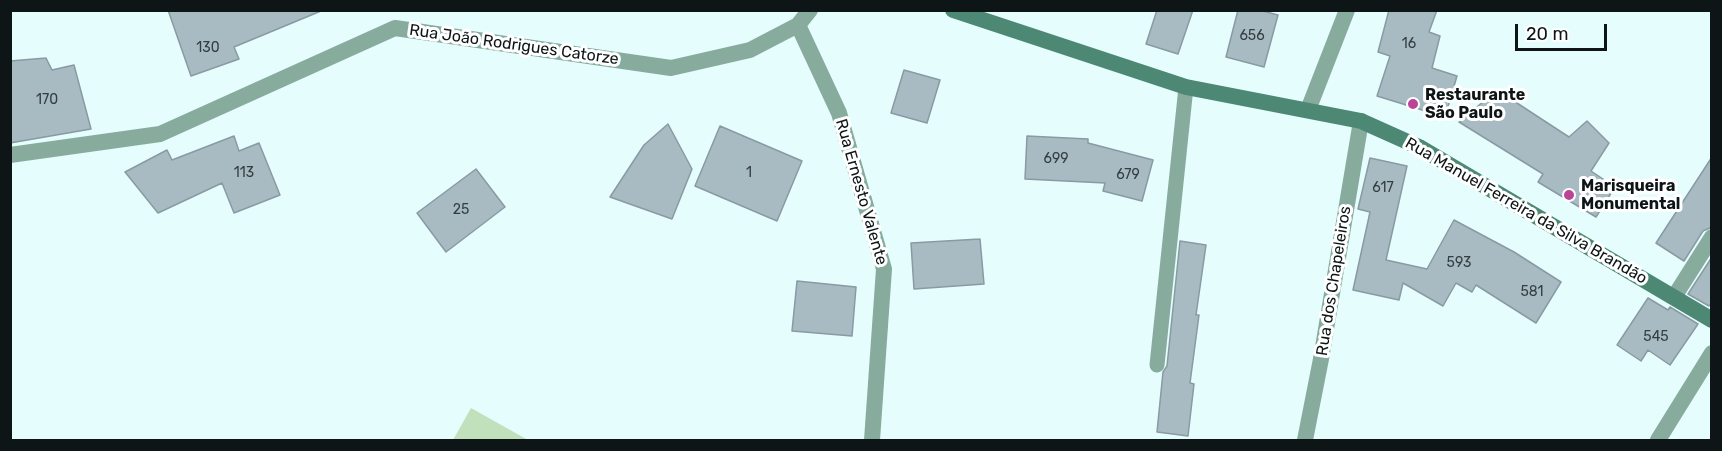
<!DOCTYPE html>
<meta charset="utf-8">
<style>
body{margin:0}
#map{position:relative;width:1722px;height:451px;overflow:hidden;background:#e6fdfd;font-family:Rubik,sans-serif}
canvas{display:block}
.frame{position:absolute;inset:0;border:12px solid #0d1516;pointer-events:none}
.scale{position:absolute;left:1515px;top:24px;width:92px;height:27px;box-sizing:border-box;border:3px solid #0d1516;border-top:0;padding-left:8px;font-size:18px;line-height:21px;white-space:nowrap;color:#0d1516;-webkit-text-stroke:4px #fff;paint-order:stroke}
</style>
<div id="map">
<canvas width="1722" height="451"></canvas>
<div class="frame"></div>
<div class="scale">20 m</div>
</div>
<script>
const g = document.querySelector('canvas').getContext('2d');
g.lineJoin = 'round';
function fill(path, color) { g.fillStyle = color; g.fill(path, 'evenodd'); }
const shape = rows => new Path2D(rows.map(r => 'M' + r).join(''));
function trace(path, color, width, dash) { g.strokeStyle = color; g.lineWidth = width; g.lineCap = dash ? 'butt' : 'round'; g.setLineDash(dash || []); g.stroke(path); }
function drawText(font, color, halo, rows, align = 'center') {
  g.font = font + ' Rubik,sans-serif'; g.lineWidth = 6; g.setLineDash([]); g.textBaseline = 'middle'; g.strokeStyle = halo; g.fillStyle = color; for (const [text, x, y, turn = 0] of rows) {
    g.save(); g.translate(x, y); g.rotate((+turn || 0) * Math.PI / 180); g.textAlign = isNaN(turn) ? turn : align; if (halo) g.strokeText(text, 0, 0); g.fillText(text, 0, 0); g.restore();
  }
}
const green = shape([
 [471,408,528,440,453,440]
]);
const building = shape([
 [168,10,320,10,321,11,234,47,239,59,191,76,168,10],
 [1157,10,1193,10,1178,54,1146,44,1157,10],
 [1238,10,1259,10,1278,15,1264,67,1226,57,1238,10],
 [1389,10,1437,10,1429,32,1440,36,1432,68,1457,76,1445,117,1377,96,1390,56,1378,52,1389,10],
 [46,58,52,70,74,65,91,129,10,143,10,61,46,58],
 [904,70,940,80,927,123,891,113,904,70],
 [1497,90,1569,137,1587,121,1609,143,1591,171,1615,187,1596,217,1538,182,1543,174,1459,122,1497,90],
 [668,124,692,169,672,219,610,197,644,145,668,124],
 [720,126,802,161,777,221,695,186,720,126],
 [234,136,239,151,259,143,280,195,234,213,222,183,158,213,125,172,167,150,172,160,234,136],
 [1027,136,1088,139,1088,143,1153,160,1142,201,1103,191,1105,183,1025,179,1027,136],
 [1712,157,1712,227,1703,231,1684,261,1656,243,1712,157],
 [1370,158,1407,166,1386,260,1427,269,1454,220,1514,252,1561,282,1536,323,1476,285,1472,292,1456,283,1443,306,1403,283,1399,300,1353,290,1370,212,1358,209,1370,158],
 [476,169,505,207,446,252,417,213,476,169],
 [980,239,984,284,914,289,911,243,980,239],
 [1180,241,1206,245,1196,315,1199,315,1190,383,1194,384,1188,436,1157,432,1163,372,1167,366,1180,241],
 [1712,257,1712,303,1709,306,1688,294,1712,257],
 [797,281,856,287,852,336,792,331,797,281],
 [1648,298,1668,310,1670,307,1698,324,1670,365,1648,350,1641,361,1617,345,1648,298]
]);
const service = shape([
 [1157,365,1186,87]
]);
const minor = shape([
 [798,25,839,113,884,269,872,440],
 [1308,110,1347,10],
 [10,155,160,134,395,28,671,68,750,50,798,25,810,10],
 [1674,297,1712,237],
 [1305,440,1321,359,1361,121],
 [1658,440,1712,353]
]);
const secondary = shape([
 [953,10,1186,87,1361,121,1419,147,1712,320]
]);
const markers = [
 [1413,104,6,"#b49"],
 [1569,195,6,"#b49"]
];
const numberNames = [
 ["656",1252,36],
 ["16",1409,44],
 ["130",208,48],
 ["170",47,100],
 ["699",1056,159],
 ["113",244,173],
 ["1",749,173],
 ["679",1128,175],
 ["617",1383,188],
 ["25",461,210],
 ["593",1459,263],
 ["581",1532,292],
 ["545",1656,337]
];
const streetNames = [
 ["Rua João Rodrigues Catorze",514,45,8],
 ["Rua Ernesto Valente",861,192,74],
 ["Rua Manuel Ferreira da Silva Brandão",1526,211,30],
 ["Rua dos Chapeleiros",1334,281,-81]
];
const poiNames = [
 ["Restaurante",1425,95],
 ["São Paulo",1425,113],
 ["Marisqueira",1581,186],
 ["Monumental",1581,204]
];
fill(green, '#c0e1bc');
fill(building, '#a8bbc3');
trace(building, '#889aa2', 1.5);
trace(service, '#87ac9e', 15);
trace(minor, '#87ac9e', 16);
trace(secondary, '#4d8874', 16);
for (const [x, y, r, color] of markers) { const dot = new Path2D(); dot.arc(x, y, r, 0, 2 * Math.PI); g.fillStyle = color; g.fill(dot); trace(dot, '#fff', 2); }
drawText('14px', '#343e41', null, numberNames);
drawText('16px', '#0d1516', '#fff', streetNames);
drawText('bold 16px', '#0d1516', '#fff', poiNames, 'left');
</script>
